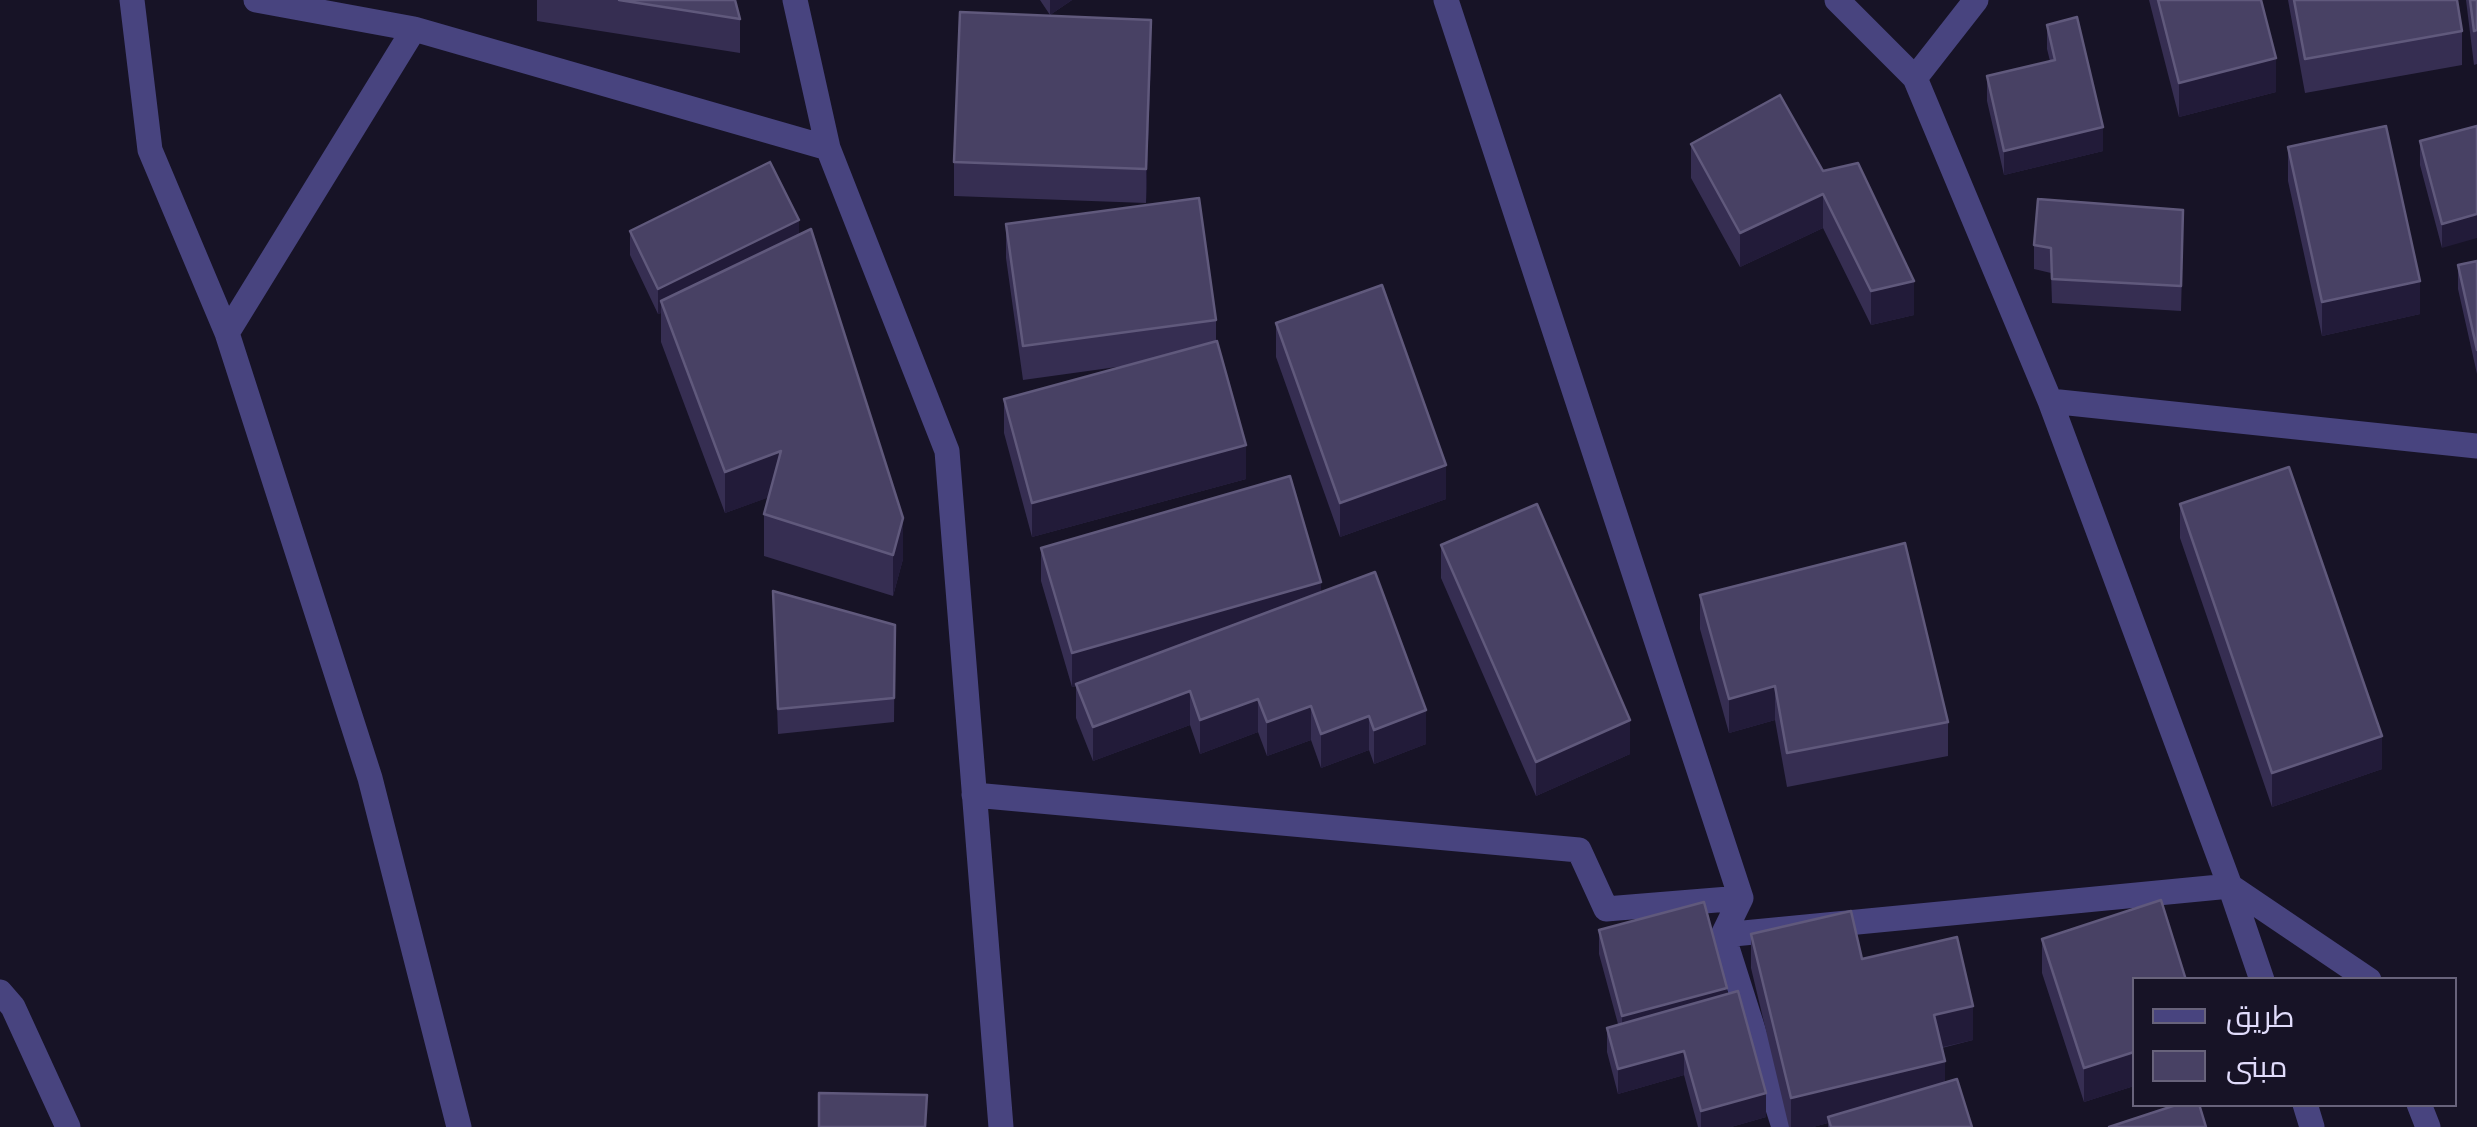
<!DOCTYPE html>
<meta charset="utf-8">
<style>
body{margin:0}
#map{position:relative;width:2477px;height:1127px;overflow:hidden;background:#171326;font-family:"Open Sans",Cairo,sans-serif}
canvas{display:block}
.legend{position:absolute;left:2132px;top:977px;width:325px;height:130px;box-sizing:border-box;background:#171326;border:2px solid #68637b;margin:0;padding:12px 18px;list-style:none;font-size:30px;color:#e1dcfb}
.legend li{display:flex;align-items:center;gap:20px;height:50px}
.legend b{width:50px;border:2px solid #68637b}
</style>
<div id="map">
<canvas width="2477" height="1127"></canvas>
<ul class="legend">
<li><b style="height:12px;background:#48447f"></b>طريق</li>
<li><b style="height:28px;background:#484164"></b>مبنى</li>
</ul>
</div>
<script>
const g = document.querySelector('canvas').getContext('2d');
g.lineJoin = 'round';
const shape = rows => new Path2D(rows.map(r => 'M' + r).join(''));
function trace(path, color, width, dash) { g.strokeStyle = color; g.lineWidth = width; g.lineCap = dash ? 'butt' : 'round'; g.setLineDash(dash || []); g.stroke(path); }
function fill(path, color) { g.fillStyle = color; g.fill(path, 'evenodd'); }
const street = shape([
 [132,0,150,150,227,333,370,778,459,1127],
 [256,0,414,29,828,148],
 [795,0,828,148,947,451,1001,1127],
 [1446,0,1741,898,1723,935,1784,1127],
 [1837,0,1915,78,2050,401,2230,886,2262,980],
 [1915,78,1976,0],
 [227,333,414,29],
 [2050,401,2477,446],
 [974,795,1579,850,1606,909,1741,898],
 [1723,935,2230,886,2369,980],
 [0,992,13,1007,68,1127],
 [2305,1104,2312,1127],
 [2419,1104,2428,1127]
]);
const wall = shape([
 [537,0,735,0,740,19,740,53,537,21],
 [1040,0,1072,0,1050,15],
 [2149,0,2261,0,2276,92,2179,117],
 [2288,0,2457,0,2462,31,2462,65,2305,93],
 [2466,0,2477,0,2477,64,2474,65],
 [2047,25,2103,151,2004,175,1987,101,1987,76,2050,61,2047,49],
 [1151,53,1146,203,954,196,954,162],
 [2477,126,2442,248,2420,165,2420,141],
 [1691,144,1823,171,1914,315,1871,325,1823,228,1740,267,1691,178],
 [2288,147,2420,314,2322,336,2288,181],
 [1006,224,1216,320,1216,341,1246,479,1032,537,1004,433,1004,399,1124,366,1023,380,1006,258],
 [630,231,799,234,903,559,893,596,764,556,764,514,769,497,725,513,661,342,661,313,658,314,630,255],
 [2183,234,2181,311,2052,303,2051,273,2034,269,2034,245],
 [2477,261,2477,374,2458,289,2458,265],
 [1276,323,1446,499,1340,537,1276,357],
 [2180,504,2382,769,2272,807,2180,538],
 [1441,545,1630,754,1536,796,1441,578],
 [1041,548,1321,593,1426,744,1374,764,1369,750,1321,768,1311,740,1267,756,1258,732,1200,754,1190,725,1093,761,1076,718,1076,686,1072,687,1041,581],
 [773,591,895,625,894,722,778,734],
 [1700,595,1948,722,1948,756,1787,787,1775,720,1729,733,1700,629],
 [1599,930,1727,994,1766,1117,1731,1127,1698,1127,1684,1075,1618,1094,1607,1052,1607,1028,1618,1024,1599,954],
 [1751,934,1973,1040,1942,1048,1945,1082,1972,1127,1828,1127,1828,1123,1813,1127,1789,1127,1751,968],
 [2042,939,2134,980,2134,1086,2084,1102,2042,973]
]);
const shadedWall = shape([
 [1050,0,1072,0,1050,15],
 [1151,20,1151,53,1146,203,1146,169],
 [2276,58,2276,92,2179,117,2179,83],
 [2103,127,2103,151,2004,175,2004,151],
 [1823,194,1823,228,1740,267,1740,233],
 [2477,214,2477,238,2442,248,2442,224],
 [799,220,799,244,661,301,661,313,658,314,658,289],
 [1914,281,1914,315,1871,325,1871,291],
 [2420,281,2420,314,2322,336,2322,302],
 [1246,445,1246,479,1032,537,1032,503],
 [781,451,781,493,725,513,725,472],
 [1446,465,1446,499,1340,537,1340,503],
 [903,518,903,559,893,596,893,555],
 [1321,582,1321,616,1072,687,1072,653],
 [1775,686,1775,720,1729,733,1729,699],
 [1190,691,1190,725,1093,761,1093,727],
 [1258,699,1258,732,1200,754,1200,720],
 [1311,706,1311,740,1267,756,1267,722],
 [1426,710,1426,744,1374,764,1374,730],
 [1369,716,1369,750,1321,768,1321,734],
 [1630,720,1630,754,1536,796,1536,762],
 [2382,736,2382,769,2272,807,2272,773],
 [1727,988,1727,1012,1622,1040,1622,1016],
 [1973,1006,1973,1040,1934,1049,1934,1015],
 [1684,1051,1684,1075,1618,1094,1618,1069],
 [2134,1052,2134,1086,2084,1102,2084,1068],
 [1945,1061,1945,1095,1828,1117,1828,1123,1813,1127,1791,1127,1791,1098],
 [1766,1093,1766,1117,1731,1127,1701,1127,1701,1111]
]);
const building = shape([
 [619,0,735,0,740,19,619,0],
 [2158,0,2261,0,2276,58,2179,83,2158,0],
 [2294,0,2457,0,2462,31,2305,59,2294,0],
 [2470,0,2477,0,2477,30,2474,31,2470,0],
 [960,12,1151,20,1146,169,954,162,960,12],
 [2077,17,2103,127,2004,151,1987,76,2055,60,2047,25,2077,17],
 [1780,95,1823,171,1858,163,1914,281,1871,291,1823,194,1740,233,1691,144,1780,95],
 [2386,126,2420,281,2322,302,2288,147,2386,126],
 [2477,126,2477,214,2442,224,2420,141,2477,126],
 [770,162,799,220,658,289,630,231,770,162],
 [1199,198,1216,320,1023,346,1006,224,1199,198],
 [2038,199,2183,210,2181,286,2052,279,2051,248,2034,245,2038,199],
 [811,229,903,518,893,555,764,514,781,451,725,472,661,301,811,229],
 [2477,261,2477,350,2458,265,2477,261],
 [1382,285,1446,465,1340,503,1276,323,1382,285],
 [1217,341,1246,445,1032,503,1004,399,1217,341],
 [2289,467,2382,736,2272,773,2180,504,2289,467],
 [1290,476,1321,582,1072,653,1041,548,1290,476],
 [1537,504,1630,720,1536,762,1441,545,1537,504],
 [1905,543,1948,722,1787,753,1775,686,1729,699,1700,595,1905,543],
 [1375,572,1426,710,1374,730,1369,716,1321,734,1311,706,1267,722,1258,699,1200,720,1190,691,1093,727,1076,684,1375,572],
 [773,591,895,625,894,698,778,709,773,591],
 [2161,900,2186,980,2134,980,2134,1052,2084,1068,2042,939,2161,900],
 [1704,902,1727,988,1622,1016,1599,930,1704,902],
 [1851,911,1862,959,1957,937,1973,1006,1934,1015,1945,1061,1791,1098,1751,934,1851,911],
 [1738,991,1766,1093,1701,1111,1684,1051,1618,1069,1607,1028,1738,991],
 [1957,1079,1972,1127,1831,1127,1828,1117,1957,1079],
 [819,1093,927,1095,925,1127,819,1127,819,1093],
 [2179,1104,2199,1104,2206,1127,2109,1127,2179,1104]
]);
trace(street, '#48447f', 25);
fill(wall, '#362e52');
fill(shadedWall, '#221b39');
fill(building, '#484164');
trace(building, '#60597c', 2.5);
</script>
